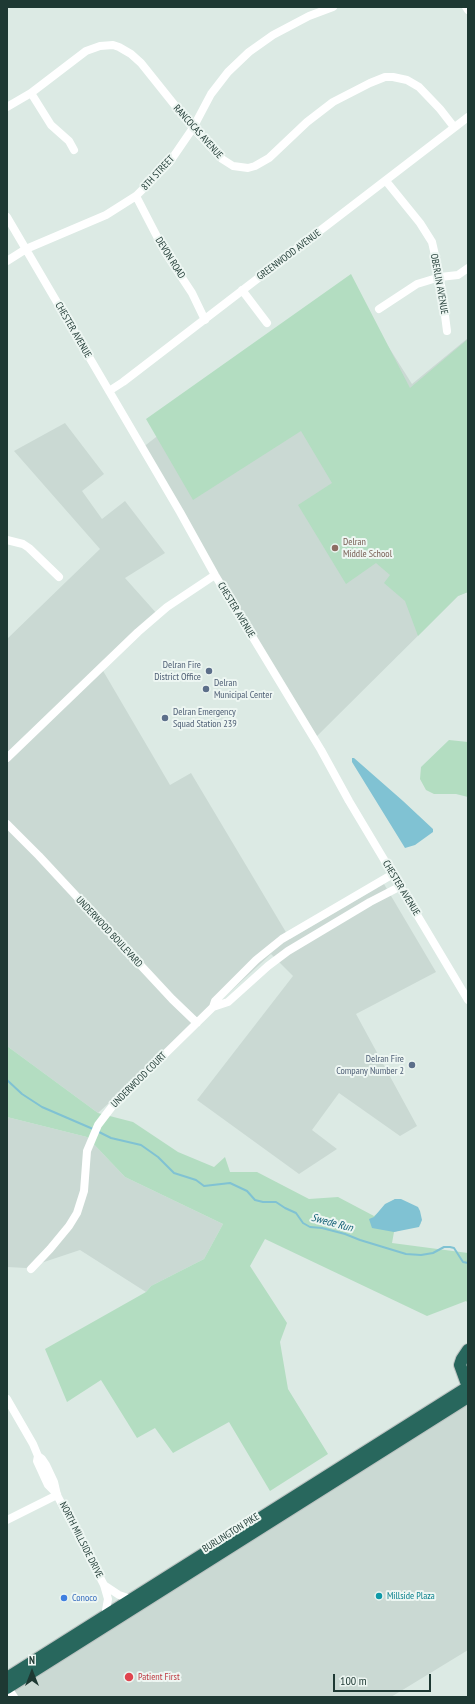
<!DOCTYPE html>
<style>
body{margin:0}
#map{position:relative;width:475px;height:1704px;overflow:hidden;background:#dceae4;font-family:"PT Sans Narrow",sans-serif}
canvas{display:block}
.frame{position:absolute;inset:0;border:8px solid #1e3933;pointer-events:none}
.north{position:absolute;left:12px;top:1652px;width:40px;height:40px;-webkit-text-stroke:3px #edf6f2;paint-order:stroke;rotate:0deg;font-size:11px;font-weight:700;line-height:16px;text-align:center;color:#1e3933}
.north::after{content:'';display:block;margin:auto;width:14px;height:18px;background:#1e3933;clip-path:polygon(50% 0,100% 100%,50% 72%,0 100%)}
.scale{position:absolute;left:333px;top:1674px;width:98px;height:18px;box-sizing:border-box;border:2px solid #1e3933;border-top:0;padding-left:5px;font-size:12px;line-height:14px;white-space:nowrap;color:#1e3933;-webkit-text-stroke:3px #edf6f2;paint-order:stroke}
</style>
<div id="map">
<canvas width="475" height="1704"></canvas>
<div class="frame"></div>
<div class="north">N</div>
<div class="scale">100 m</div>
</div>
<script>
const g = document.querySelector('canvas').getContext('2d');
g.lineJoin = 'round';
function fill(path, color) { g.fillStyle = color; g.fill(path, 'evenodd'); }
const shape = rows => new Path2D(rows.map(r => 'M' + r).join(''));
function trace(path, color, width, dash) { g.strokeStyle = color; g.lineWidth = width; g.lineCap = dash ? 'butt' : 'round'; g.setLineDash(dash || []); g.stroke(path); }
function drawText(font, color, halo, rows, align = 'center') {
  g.font = font + ' "PT Sans Narrow",sans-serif'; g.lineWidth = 4; g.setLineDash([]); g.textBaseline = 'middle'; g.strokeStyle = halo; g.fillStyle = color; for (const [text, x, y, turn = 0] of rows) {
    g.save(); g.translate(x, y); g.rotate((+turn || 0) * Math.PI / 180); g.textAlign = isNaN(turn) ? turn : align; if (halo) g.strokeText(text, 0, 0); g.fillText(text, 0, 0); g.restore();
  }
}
const built = shape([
 [350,286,412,384,468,338,468,592,458,596,314,739,142,448],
 [65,423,104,474,82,491,102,519,125,501,165,553,125,578,158,615,102,669,170,785,191,773,290,939,384,884,436,972,356,1014,417,1126,400,1136,339,1093,312,1130,337,1149,299,1174,197,1100,293,976,271,954,98,1113,7,1046,7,639,100,549,14,451],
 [7,1117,87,1137,125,1177,223,1224,204,1259,151,1286,146,1292,80,1250,26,1268,7,1267],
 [468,1397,468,1650,391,1697,14,1697,8,1688]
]);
const green = shape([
 [351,274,410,388,468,339,468,592,458,596,418,636,405,601,384,583,390,575,376,563,346,584,298,505,332,483,301,431,193,500,146,419],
 [449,740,468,742,468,797,456,794,434,794,426,790,420,779,421,767],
 [7,1046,98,1113,133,1122,178,1152,214,1167,225,1157,230,1172,257,1172,309,1199,338,1197,374,1216,395,1199,421,1224,394,1232,392,1243,468,1253,468,1303,466,1301,427,1316,265,1239,250,1266,287,1323,280,1342,288,1389,328,1454,270,1491,229,1422,173,1453,155,1428,137,1438,101,1380,67,1402,45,1349,146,1292,151,1286,204,1259,223,1224,125,1177,87,1137,7,1117]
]);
const water = shape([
 [352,758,354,758,403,801,433,829,433,832,415,845,405,848,352,762],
 [395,1199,401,1199,418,1207,420,1211,422,1220,419,1227,394,1232,372,1228,369,1219,374,1217,385,1204]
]);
const stream = shape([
 [7,1080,22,1094,42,1107,93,1129],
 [97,1131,111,1138,141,1145,158,1157,174,1173,196,1180,204,1186,230,1183,247,1191,255,1200,263,1202,276,1202,285,1208,296,1213,303,1223,310,1227,322,1228,345,1234,360,1240,406,1254,421,1255,433,1253,444,1247,450,1247,454,1248,463,1262,468,1263]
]);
const minor = shape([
 [466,7,468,10],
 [31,93,51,125,69,141,74,150],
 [7,107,31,93,86,51,100,46,113,45,119,47,131,54,141,63,193,128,222,159,233,166,248,168,255,166,269,158,307,122,333,102,370,83,385,77,393,77,407,80,419,87,440,109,454,127],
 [386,181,420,223,432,242,440,277,447,331],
 [136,196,165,252,192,293,205,320],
 [7,217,180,512,215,575,321,750,349,801,468,1000],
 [7,261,26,249,106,215,136,196,169,163,193,128,211,94,228,72,249,52,273,35,309,16,333,7],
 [242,290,267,323],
 [379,309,417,284,440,277,458,275,468,268],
 [109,391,123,382,468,117],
 [7,540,23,544,29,548,59,577],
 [7,758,138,632,167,607,215,575],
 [7,824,39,856,172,999,197,1023],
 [213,1007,228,1002,268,966,288,951,370,902,401,886],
 [31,1269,50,1249,69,1226,77,1213,84,1191,87,1151,98,1125,114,1104,213,1007,215,1001,256,960,282,939,393,874],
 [7,1399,33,1444,38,1456,37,1461,48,1485,57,1494],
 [38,1456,42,1459,46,1465,54,1482,57,1495,104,1585,108,1599,105,1616],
 [7,1520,57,1495],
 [104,1585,119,1595,128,1598,134,1598],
 [8,1688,14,1697]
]);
const highway = shape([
 [468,1387,460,1365,462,1359,468,1350],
 [7,1678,468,1387],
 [7,1688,468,1397]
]);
const markers = [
 [335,548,4,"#8d6e63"],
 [209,671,4,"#5c6f8a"],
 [206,689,4,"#5c6f8a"],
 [165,718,4,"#5c6f8a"],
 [412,1065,4,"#5c6f8a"],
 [379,1596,4,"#0f9aa8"],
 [64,1598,4,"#3f7fe0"],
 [129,1677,5,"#e0444e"]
];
const streetNames = [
 ["RANCOCAS AVENUE",198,132,48],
 ["8TH STREET",158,173,-47],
 ["GREENWOOD AVENUE",289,255,-37],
 ["DEVON ROAD",170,258,58],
 ["OBERLIN AVENUE",439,284,80],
 ["CHESTER AVENUE",73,330,60],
 ["CHESTER AVENUE",236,610,59],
 ["CHESTER AVENUE",401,888,59],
 ["UNDERWOOD BOULEVARD",109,932,47],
 ["UNDERWOOD COURT",139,1080,-45],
 ["BURLINGTON PIKE",231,1533,-32],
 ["NORTH MILLSIDE DRIVE",81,1540,63]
];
const educationNames = [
 ["Delran",343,542],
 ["Middle School",343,554]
];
const serviceNames = [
 ["Delran Fire",201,665],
 ["District Office",201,677],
 ["Delran",214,683,"left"],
 ["Municipal Center",214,695,"left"],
 ["Delran Emergency",173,712,"left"],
 ["Squad Station 239",173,724,"left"],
 ["Delran Fire",404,1059],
 ["Company Number 2",404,1071]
];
const cultureNames = [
 ["Millside Plaza",387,1596]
];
const shopNames = [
 ["Conoco",72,1598]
];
const healthNames = [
 ["Patient First",138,1677]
];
const waterNames = [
 ["Swede Run",332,1223,15]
];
fill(built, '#cad9d3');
fill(green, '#b3ddc1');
fill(water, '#80c2d3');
trace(stream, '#80c2d3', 2);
trace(highway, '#bcc4c2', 14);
trace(minor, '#fff', 8);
trace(highway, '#28675d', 12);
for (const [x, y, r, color] of markers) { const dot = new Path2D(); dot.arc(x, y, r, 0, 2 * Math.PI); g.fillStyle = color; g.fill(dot); trace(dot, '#edf6f2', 1.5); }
drawText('10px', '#1e3933', '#edf6f2', streetNames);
drawText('10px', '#785e54', '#edf6f2', educationNames, 'left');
drawText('10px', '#4e5e75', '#edf6f2', serviceNames, 'right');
drawText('10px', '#0d838f', '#edf6f2', cultureNames, 'left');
drawText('10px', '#366cbe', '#edf6f2', shopNames, 'left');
drawText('10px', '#be3a42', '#edf6f2', healthNames, 'left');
drawText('italic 11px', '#156278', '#edf6f2', waterNames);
</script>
